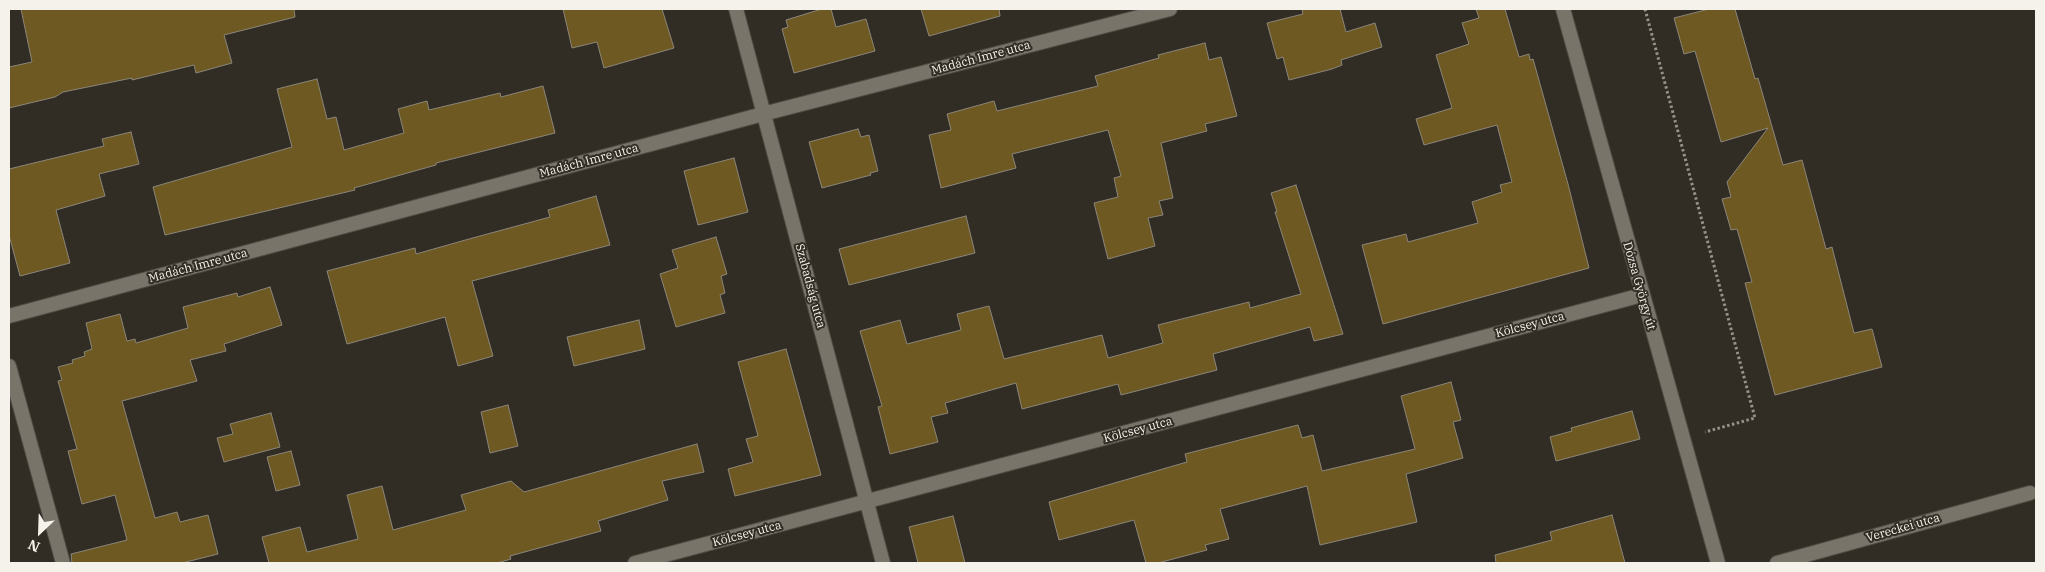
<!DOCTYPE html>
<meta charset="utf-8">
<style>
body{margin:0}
#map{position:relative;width:2045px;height:572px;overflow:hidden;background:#312d24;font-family:"IBM Plex Serif",serif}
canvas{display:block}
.frame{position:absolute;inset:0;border:10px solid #f5f2ec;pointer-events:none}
.north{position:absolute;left:15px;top:507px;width:50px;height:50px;-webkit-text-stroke:4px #312d24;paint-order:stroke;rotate:204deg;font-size:14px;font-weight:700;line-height:20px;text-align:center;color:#f5f2ec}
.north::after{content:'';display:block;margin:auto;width:18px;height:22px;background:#f5f2ec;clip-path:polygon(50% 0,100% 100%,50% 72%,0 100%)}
</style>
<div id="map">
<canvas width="2045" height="572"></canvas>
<div class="frame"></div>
<div class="north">N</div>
</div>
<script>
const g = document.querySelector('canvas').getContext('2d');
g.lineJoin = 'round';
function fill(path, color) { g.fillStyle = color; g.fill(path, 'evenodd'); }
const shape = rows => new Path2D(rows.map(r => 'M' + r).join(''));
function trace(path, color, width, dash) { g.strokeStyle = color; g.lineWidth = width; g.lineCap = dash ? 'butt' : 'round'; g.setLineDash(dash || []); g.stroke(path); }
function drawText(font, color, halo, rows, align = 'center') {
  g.font = font + ' "IBM Plex Serif",serif'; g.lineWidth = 4; g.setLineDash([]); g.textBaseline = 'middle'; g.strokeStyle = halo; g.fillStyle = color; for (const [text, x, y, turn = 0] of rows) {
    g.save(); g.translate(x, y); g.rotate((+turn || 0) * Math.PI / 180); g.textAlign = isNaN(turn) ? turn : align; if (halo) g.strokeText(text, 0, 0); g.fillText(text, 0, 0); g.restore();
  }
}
const building = shape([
 [21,9,294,9,295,17,224,35,232,63,196,73,194,65,132,80,132,78,63,92,55,97,9,108,9,67,32,62,21,9],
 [563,9,662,9,674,48,604,68,597,42,572,48,563,9],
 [822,9,831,9,836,27,866,19,875,51,794,73,782,29,788,27,786,20,822,9],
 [921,9,999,9,1000,16,929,36,921,9],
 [1302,9,1340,9,1346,32,1375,23,1382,47,1341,60,1342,65,1332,69,1289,80,1283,57,1277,59,1267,23,1303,14,1302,9],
 [1476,9,1505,9,1519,57,1529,54,1530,60,1533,59,1568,184,1589,268,1383,324,1362,245,1406,234,1408,242,1478,223,1472,202,1502,192,1500,185,1512,182,1497,125,1424,145,1416,119,1452,108,1436,55,1469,44,1462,23,1479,18,1476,9],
 [1709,9,1735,9,1755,79,1758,78,1783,165,1802,160,1826,249,1832,247,1854,333,1872,329,1882,367,1775,395,1745,283,1752,282,1737,229,1731,230,1722,199,1731,197,1727,182,1768,128,1721,142,1695,51,1684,54,1674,18,1709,9],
 [1205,43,1209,60,1221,57,1237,116,1205,124,1207,131,1161,143,1173,198,1159,201,1163,215,1148,218,1155,246,1108,259,1094,203,1118,197,1114,178,1121,176,1108,130,1012,154,1016,168,941,188,929,135,951,130,947,114,994,101,997,111,1098,86,1095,76,1159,58,1158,55,1205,43],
 [317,79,327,119,336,117,344,150,404,133,398,109,427,101,429,110,500,93,501,97,543,86,555,133,436,163,436,165,354,188,355,190,165,235,153,187,292,147,277,89,317,79],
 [858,129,861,137,869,135,878,171,870,173,871,175,822,188,809,142,858,129],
 [131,132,139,164,99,174,105,196,56,210,70,263,20,276,9,235,9,169,104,146,102,139,131,132],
 [734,158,748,212,698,225,684,171,734,158],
 [1296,185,1343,334,1314,341,1310,327,1213,354,1217,370,1121,395,1118,384,1022,409,1016,383,945,403,948,413,931,417,938,442,890,454,878,407,882,406,860,331,900,320,907,344,961,330,957,314,989,306,1004,359,1102,335,1108,358,1163,343,1158,325,1249,302,1250,308,1301,294,1275,212,1277,212,1271,193,1296,185],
 [596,196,610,245,472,281,493,356,458,366,445,317,347,344,327,271,415,248,416,254,469,239,550,217,548,210,596,196],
 [966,216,975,253,849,285,839,249,966,216],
 [716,237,727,274,721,276,725,293,720,295,725,313,676,327,660,274,678,268,672,250,716,237],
 [270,287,282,325,224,344,226,351,190,360,197,381,122,401,155,518,177,512,180,522,208,515,218,554,182,563,72,563,71,554,127,540,115,495,82,504,68,451,77,449,58,381,62,380,58,367,73,363,72,360,85,356,84,352,92,349,86,323,120,314,127,341,135,339,136,343,188,328,183,307,237,293,238,297,270,287],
 [639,320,645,349,574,366,567,337,639,320],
 [786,349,821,475,735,496,728,469,753,462,746,439,758,436,738,362,786,349],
 [1451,382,1461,420,1453,422,1463,458,1406,474,1417,522,1320,545,1307,486,1220,509,1229,539,1205,545,1207,550,1158,563,1146,563,1134,520,1059,540,1049,502,1187,462,1185,454,1298,425,1302,438,1313,435,1322,471,1415,449,1401,396,1451,382],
 [508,405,518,446,490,453,481,412,508,405],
 [1632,411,1640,439,1556,461,1550,437,1572,431,1571,428,1632,411],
 [271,413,280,447,224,462,217,438,233,434,230,424,271,413],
 [697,444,704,472,662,481,668,500,598,521,601,531,510,556,511,559,497,563,269,563,262,537,300,527,307,552,358,539,347,495,382,486,393,530,466,510,461,495,511,481,524,492,697,444],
 [291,451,300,485,276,491,267,457,291,451],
 [1612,515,1625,563,1496,563,1495,555,1552,540,1550,532,1612,515],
 [953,516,965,563,918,563,909,527,953,516]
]);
const path = shape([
 [1645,9,1755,418,1705,432]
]);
const minor = shape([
 [736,9,883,563],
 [9,316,763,114,1170,9],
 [9,366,63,563],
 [635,563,1642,295],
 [1777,563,2030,493]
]);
const tertiary = shape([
 [1563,9,1718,563]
]);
const streetNames = [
 ["Madách Imre utca",981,58,-15],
 ["Madách Imre utca",589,161,-15],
 ["Madách Imre utca",198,266,-15],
 ["Szabadság utca",810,286,75],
 ["Dózsa György út",1639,286,74],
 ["Kölcsey utca",1530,325,-15],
 ["Kölcsey utca",1138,430,-15],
 ["Vereckei utca",1903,528,-16],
 ["Kölcsey utca",747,534,-15]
];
fill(building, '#6f5922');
trace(building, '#8b867b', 1);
trace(minor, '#4e4a43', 16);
trace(tertiary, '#4e4a43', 16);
trace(path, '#95928a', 3, [2.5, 2.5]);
trace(minor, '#797469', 14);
trace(tertiary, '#797469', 14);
drawText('12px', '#f5f2ec', '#312d24', streetNames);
</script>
